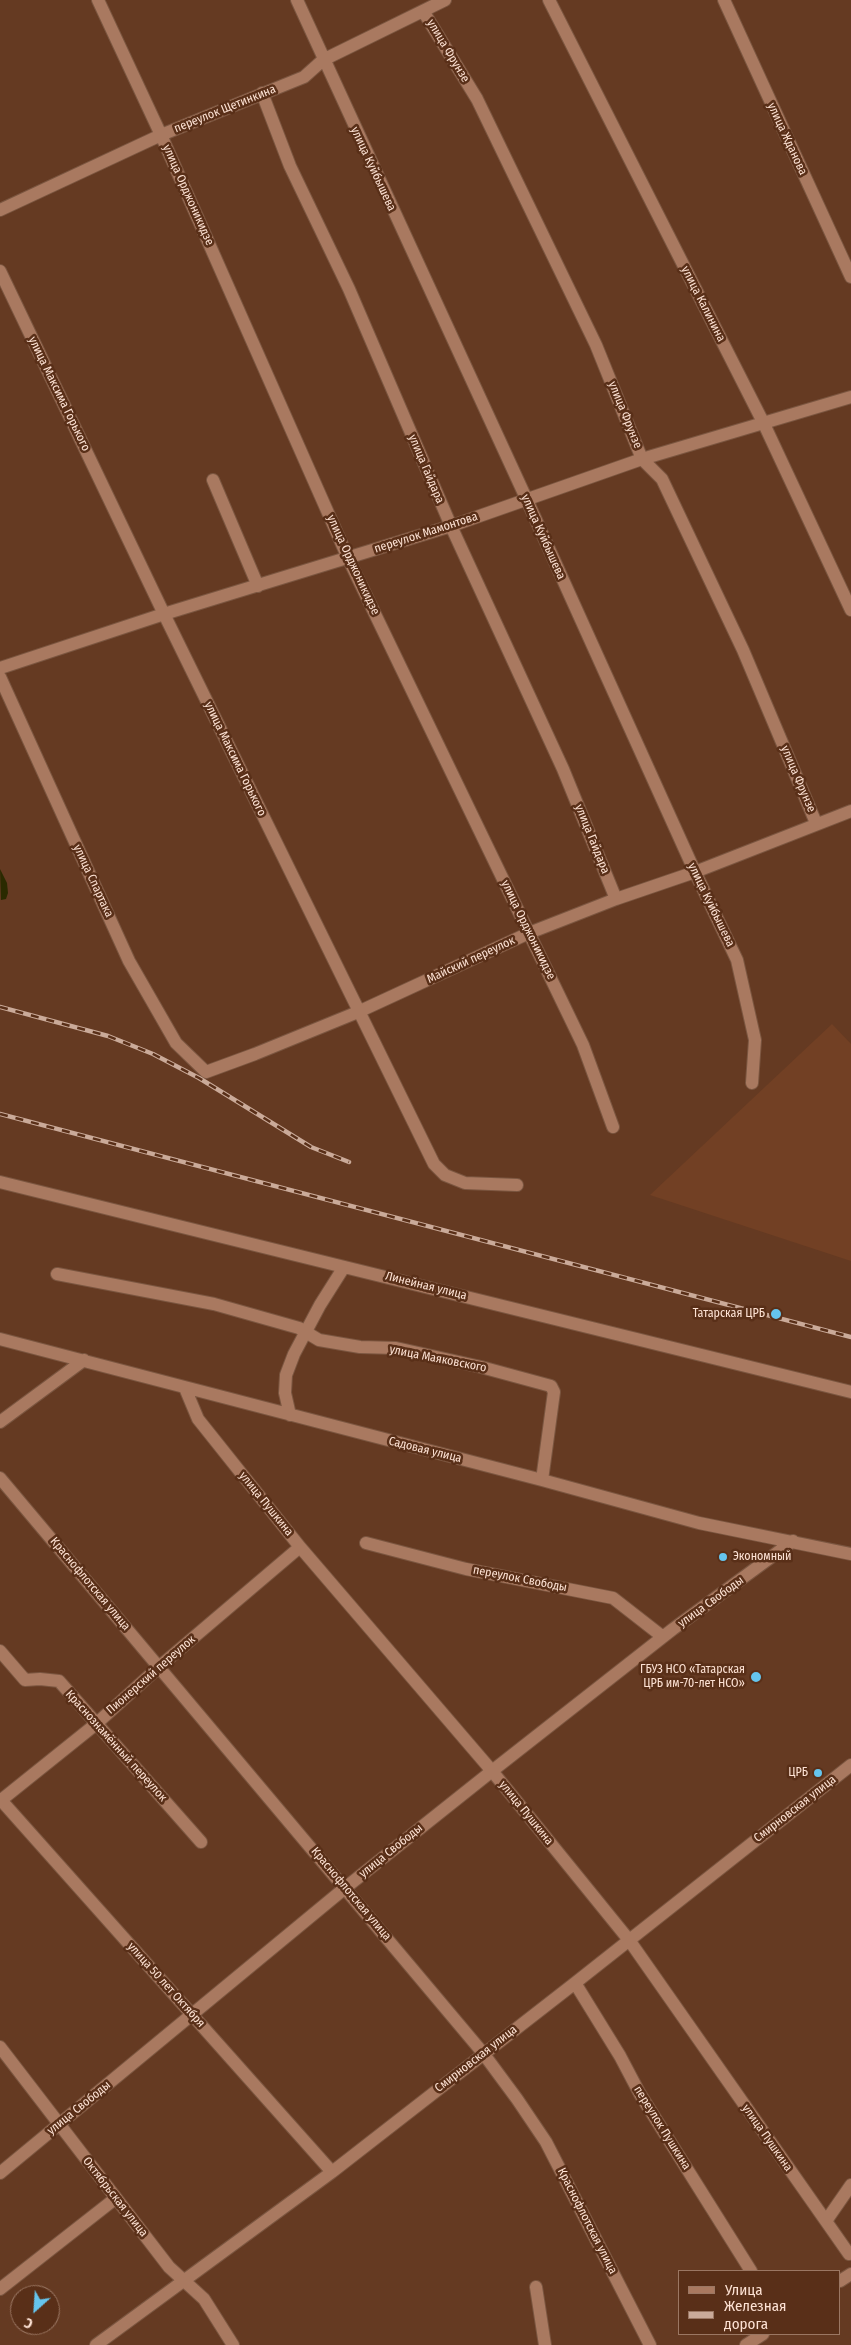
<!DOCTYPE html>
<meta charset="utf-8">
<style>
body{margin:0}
#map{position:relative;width:851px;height:2345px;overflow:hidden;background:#653a22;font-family:"Fira Sans Condensed",sans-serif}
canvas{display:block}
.legend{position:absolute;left:678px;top:2270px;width:162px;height:65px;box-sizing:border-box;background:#592f18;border:1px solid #9b7763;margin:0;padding:6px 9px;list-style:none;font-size:15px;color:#fde2d4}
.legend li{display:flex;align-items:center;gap:10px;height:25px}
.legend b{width:25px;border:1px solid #9b7763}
.north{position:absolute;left:10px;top:2285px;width:50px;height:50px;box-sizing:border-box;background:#592f18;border:1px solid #9b7763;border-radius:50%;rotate:206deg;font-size:14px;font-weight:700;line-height:20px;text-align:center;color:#fde2d4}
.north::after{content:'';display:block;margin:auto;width:18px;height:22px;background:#65c5ee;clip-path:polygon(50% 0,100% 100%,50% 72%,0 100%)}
</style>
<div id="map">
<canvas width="851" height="2345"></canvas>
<ul class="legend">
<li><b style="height:6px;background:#a97960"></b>Улица</li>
<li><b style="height:6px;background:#caaa99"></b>Железная дорога</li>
</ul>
<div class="north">С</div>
</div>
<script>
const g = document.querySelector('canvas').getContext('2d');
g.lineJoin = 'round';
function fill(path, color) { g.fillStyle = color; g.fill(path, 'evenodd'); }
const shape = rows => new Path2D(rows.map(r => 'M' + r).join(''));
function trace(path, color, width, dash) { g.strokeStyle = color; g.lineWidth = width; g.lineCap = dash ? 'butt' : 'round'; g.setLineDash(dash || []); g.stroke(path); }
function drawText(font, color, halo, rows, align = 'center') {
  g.font = font + ' "Fira Sans Condensed",sans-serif'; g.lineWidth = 5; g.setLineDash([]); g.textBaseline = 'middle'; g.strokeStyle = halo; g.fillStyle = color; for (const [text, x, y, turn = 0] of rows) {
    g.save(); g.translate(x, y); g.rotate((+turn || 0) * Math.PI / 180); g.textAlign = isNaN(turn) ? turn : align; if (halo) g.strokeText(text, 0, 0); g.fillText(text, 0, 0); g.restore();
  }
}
const built = shape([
 [832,1024,851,1044,851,1261,650,1195]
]);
const water = shape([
 [0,869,7,883,8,893,6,899,1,900]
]);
const minor = shape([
 [98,0,161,135,348,558,583,1045,613,1127],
 [297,0,526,498,695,872,737,960,755,1040,752,1083],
 [549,0,764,424,851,610],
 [724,0,851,277],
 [423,11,477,99,596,345,642,459,662,479,743,650,816,823],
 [262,93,290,166,349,289,451,526,563,769,616,899],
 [0,210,161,135,304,77,323,60,445,0],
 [0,271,164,614,434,1164,445,1175,465,1183,517,1185],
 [213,480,258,586],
 [0,668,164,614,451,526,642,459,851,397],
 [0,677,129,961,176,1043,206,1072,255,1054,358,1012,529,933,616,899,695,872,851,811],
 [0,1182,851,1392],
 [57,1274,214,1304,299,1328,319,1340,360,1347,396,1348,481,1367,551,1386,554,1392,542,1480],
 [0,1339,542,1480,699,1523,851,1554],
 [185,1388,198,1419,300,1547,492,1771,629,1940,849,2254],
 [290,1415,285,1393,286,1375,294,1354,320,1305,344,1267],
 [0,1422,84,1360],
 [0,1478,483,2053,517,2099,546,2142,650,2345],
 [366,1543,466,1569,613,1598,663,1637],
 [0,1651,25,1680,40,1679,59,1681,201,1842],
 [0,1799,332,2172],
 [0,1801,96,1724,160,1666,300,1547],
 [575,1983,620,2056,640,2094,751,2271],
 [0,2047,169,2267,204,2299,233,2345],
 [0,2173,345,1888,492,1771,673,1629,793,1541],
 [826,2221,851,2185],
 [840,2281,851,2274],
 [536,2287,545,2345],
 [0,2289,116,2198],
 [96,2345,332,2172,575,1983,851,1765],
 [746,2345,763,2334]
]);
const rail = shape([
 [0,1007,108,1036,153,1054,199,1078,311,1147,349,1162],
 [0,1114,851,1337]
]);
const markers = [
 [776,1314,6,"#65c5ee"],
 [723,1557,5,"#65c5ee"],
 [756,1677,6,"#65c5ee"],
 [818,1773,5,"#65c5ee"]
];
const streetNames = [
 ["улица Фрунзе",448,51,59],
 ["переулок Щетинкина",225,109,-22],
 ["улица Жданова",787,139,65],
 ["улица Куйбышева",373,169,65],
 ["улица Орджоникидзе",188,195,66],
 ["улица Калинина",703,304,63],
 ["улица Максима Горького",59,394,64],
 ["улица Фрунзе",625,415,68],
 ["улица Гайдара",426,469,67],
 ["переулок Мамонтова",426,533,-18],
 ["улица Куйбышева",543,537,66],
 ["улица Орджоникидзе",353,565,65],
 ["улица Максима Горького",235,759,64],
 ["улица Фрунзе",798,779,67],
 ["улица Гайдара",592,839,68],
 ["улица Спартака",93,881,65],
 ["улица Куйбышева",711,905,64],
 ["улица Орджоникидзе",528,930,64],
 ["Майский переулок",471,960,-25],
 ["Линейная улица",426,1286,14],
 ["улица Маяковского",438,1359,11],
 ["Садовая улица",425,1450,14],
 ["улица Пушкина",266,1504,51],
 ["переулок Свободы",520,1579,11],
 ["Краснофлотская улица",90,1584,50],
 ["улица Свободы",711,1602,-36],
 ["Пионерский переулок",151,1675,-41],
 ["Краснознамённый переулок",116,1746,48],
 ["Смирновская улица",795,1809,-38],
 ["улица Пушкина",526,1813,51],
 ["улица Свободы",391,1851,-39],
 ["Краснофлотская улица",351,1894,50],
 ["улица 50 лет Октября",166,1985,48],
 ["Смирновская улица",476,2059,-38],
 ["улица Свободы",79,2108,-39],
 ["переулок Пушкина",662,2128,58],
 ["улица Пушкина",767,2138,55],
 ["Октябрьская улица",115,2197,52],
 ["Краснофлотская улица",587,2221,63]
];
const poiNames = [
 ["Татарская ЦРБ",765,1314],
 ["Экономный",733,1557,"left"],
 ["ГБУЗ НСО «Татарская",745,1670],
 ["ЦРБ им-70-лет НСО»",745,1684],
 ["ЦРБ",808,1773]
];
fill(built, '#724024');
fill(water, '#2a2a00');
trace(minor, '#7b5640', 14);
trace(minor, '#a97960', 12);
trace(rail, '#caaa99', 4.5);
trace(rail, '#592f18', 2.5, [8]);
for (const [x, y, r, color] of markers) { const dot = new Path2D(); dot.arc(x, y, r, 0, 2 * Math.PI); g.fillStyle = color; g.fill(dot); trace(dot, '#592f18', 2); }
drawText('12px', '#fde2d4', '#592f18', streetNames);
drawText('12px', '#fde2d4', '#592f18', poiNames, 'right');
</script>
